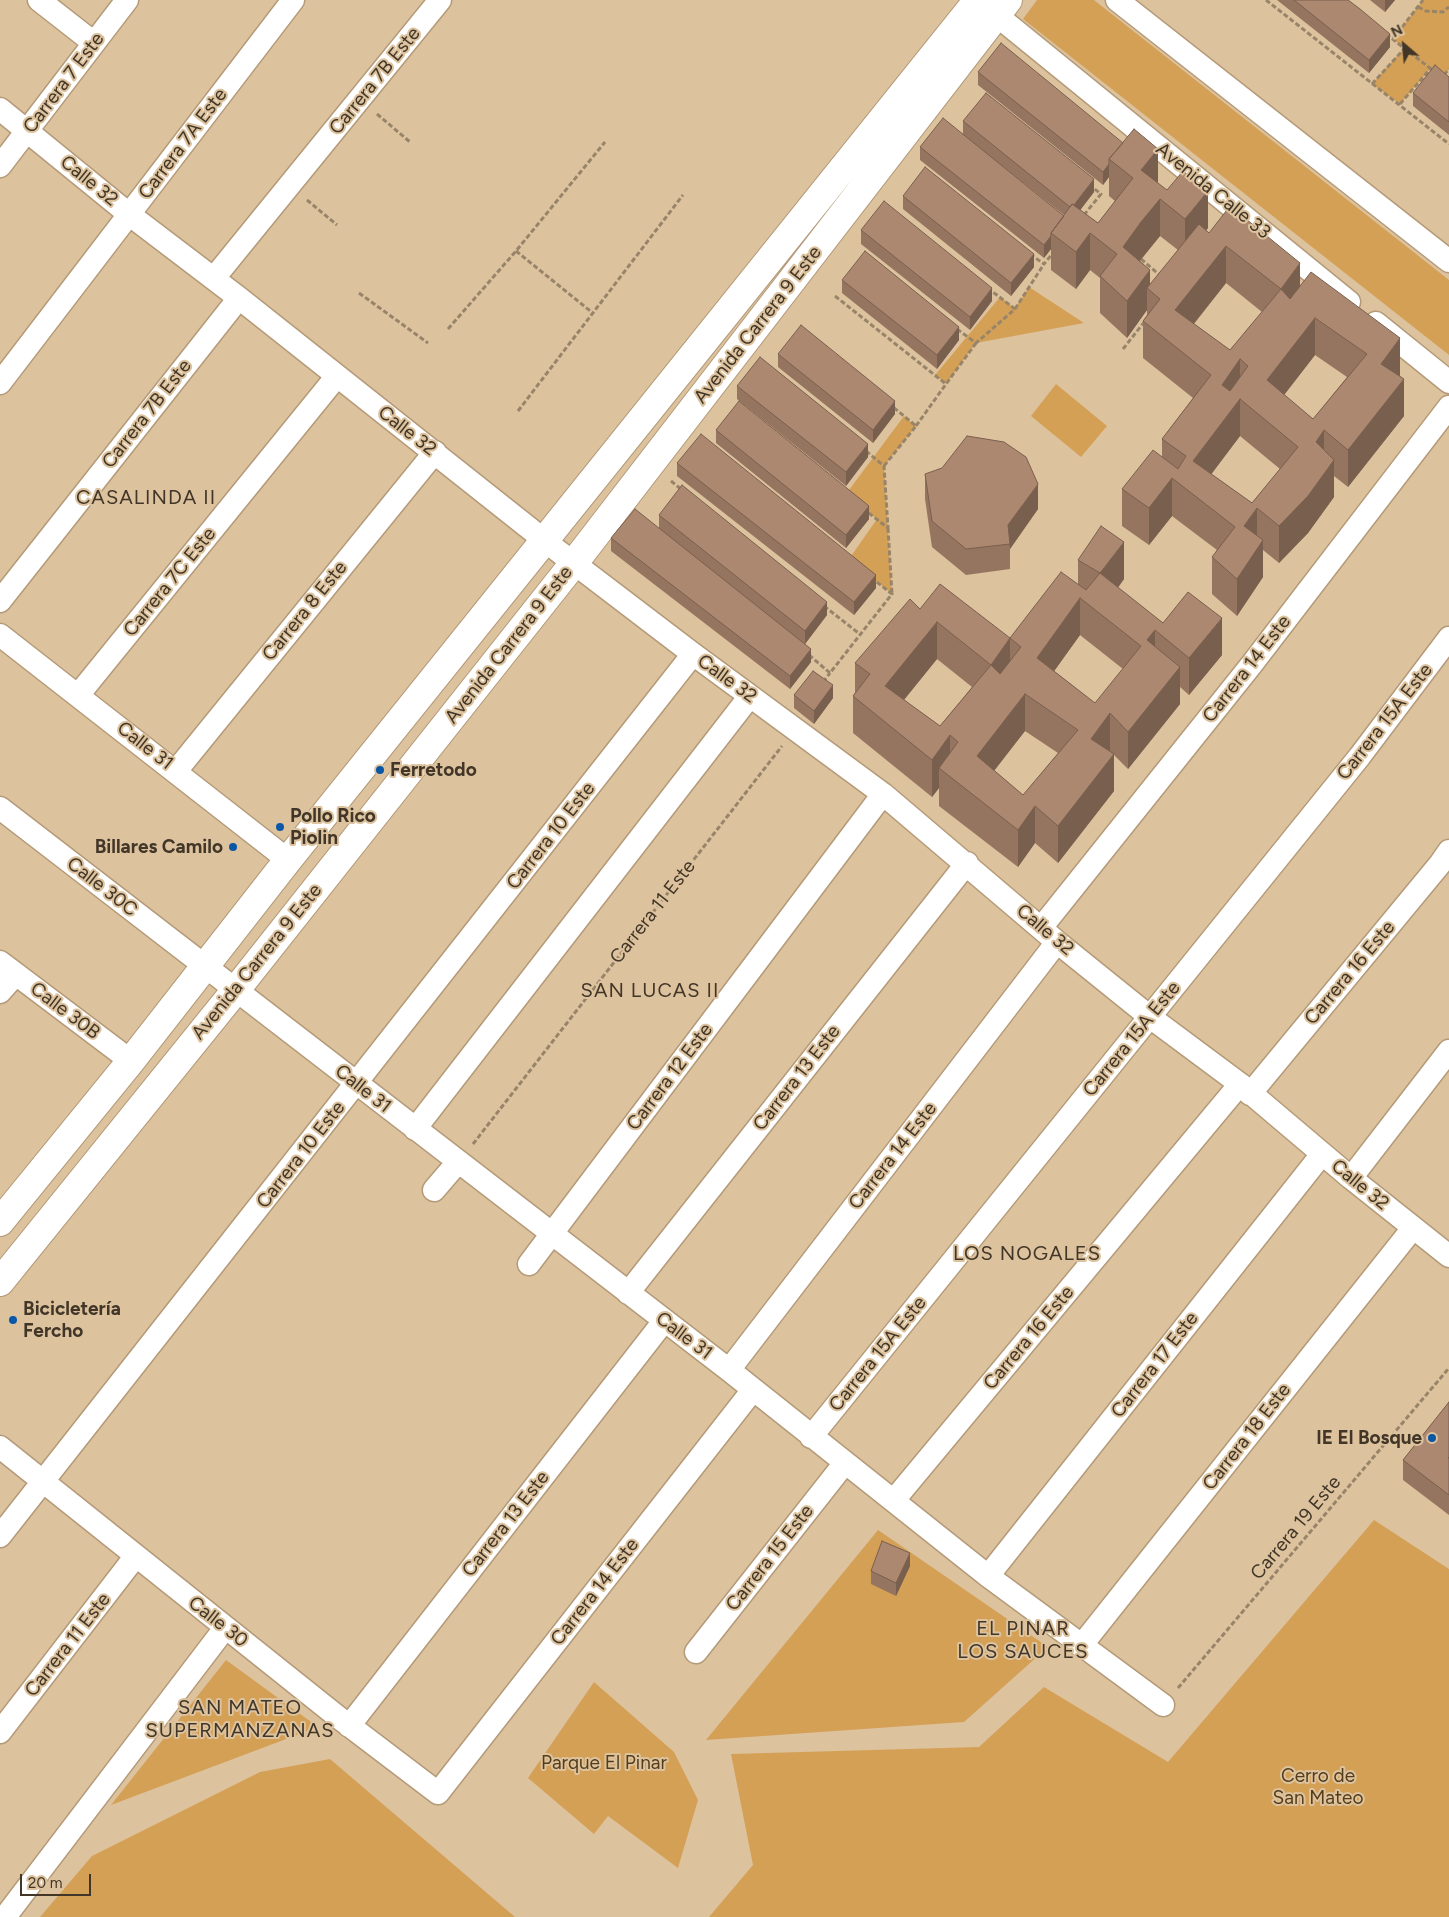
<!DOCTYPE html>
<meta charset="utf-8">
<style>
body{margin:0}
#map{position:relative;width:1449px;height:1917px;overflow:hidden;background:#ddc29e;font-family:Figtree,sans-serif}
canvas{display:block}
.north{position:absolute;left:1379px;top:20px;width:50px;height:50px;-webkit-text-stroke:4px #ddc29e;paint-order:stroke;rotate:333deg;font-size:14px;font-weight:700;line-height:20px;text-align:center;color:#413627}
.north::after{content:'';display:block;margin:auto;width:18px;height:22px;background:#413627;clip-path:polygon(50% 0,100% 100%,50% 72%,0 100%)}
.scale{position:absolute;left:20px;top:1874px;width:71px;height:22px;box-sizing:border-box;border:2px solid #413627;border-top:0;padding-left:6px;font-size:15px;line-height:18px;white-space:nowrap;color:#413627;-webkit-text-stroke:4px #ddc29e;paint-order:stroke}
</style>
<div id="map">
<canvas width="1449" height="1917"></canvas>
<div class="north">N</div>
<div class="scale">20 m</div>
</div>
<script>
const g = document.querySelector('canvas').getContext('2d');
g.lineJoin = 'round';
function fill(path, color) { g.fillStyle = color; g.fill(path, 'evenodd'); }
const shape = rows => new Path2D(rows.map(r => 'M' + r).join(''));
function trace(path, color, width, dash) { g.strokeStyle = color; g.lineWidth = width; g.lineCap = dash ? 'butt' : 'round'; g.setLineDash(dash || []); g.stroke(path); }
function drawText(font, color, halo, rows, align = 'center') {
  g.font = font + ' Figtree,sans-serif'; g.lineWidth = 4; g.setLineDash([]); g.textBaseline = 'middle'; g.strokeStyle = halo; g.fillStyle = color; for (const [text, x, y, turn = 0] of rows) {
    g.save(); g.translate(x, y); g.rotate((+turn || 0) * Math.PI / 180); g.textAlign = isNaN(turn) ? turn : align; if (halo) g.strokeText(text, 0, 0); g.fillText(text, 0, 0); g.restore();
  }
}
const green = shape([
 [1037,0,1094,0,1449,280,1449,355,1023,19],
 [1423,0,1449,0,1449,69,1442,78,1430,69,1400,104,1372,84,1404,48,1393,39],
 [1029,287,1084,323,976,343,946,384,935,375,1000,297,1015,308],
 [1056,384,1107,426,1081,457,1031,416],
 [904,416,916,426,884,466,892,594,849,559,877,519,846,494],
 [1374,1520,1449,1569,1449,1917,709,1917,753,1865,731,1754,979,1747,1044,1687,1168,1762],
 [878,1530,1048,1647,964,1722,706,1740],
 [226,1660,318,1727,111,1805],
 [594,1682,674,1752,698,1800,678,1868,608,1816,594,1834,528,1778],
 [330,1759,515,1917,40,1917,92,1856,260,1772]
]);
const path = shape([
 [1266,0,1449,144],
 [1418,7,1426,11,1443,12,1449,7],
 [1386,34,1435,72],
 [1393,39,1423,0],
 [1444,75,1449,69],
 [1372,84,1405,48],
 [1400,104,1431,68],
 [377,114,410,142],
 [307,200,337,225],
 [1084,215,1101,194,1092,187],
 [516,251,594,314],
 [1030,254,1044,264,1053,253],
 [1141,259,1162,277],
 [359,293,428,343],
 [835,296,946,384,976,343],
 [1015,309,1044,264],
 [448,329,516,251,605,142],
 [957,329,976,343,1015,309,989,289],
 [1123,349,1145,321],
 [518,411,683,195],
 [916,426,946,384],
 [866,451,884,466,888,528,866,511],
 [884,466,916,426,893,407],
 [671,481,682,490],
 [888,528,892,594],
 [824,606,861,635],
 [809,655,830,673,892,594,873,579],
 [823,682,830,673],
 [473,1144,782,746],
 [1178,1688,1449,1368]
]);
const minor = shape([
 [39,0,94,43],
 [1117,0,1449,261],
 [984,5,1349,302],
 [0,109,130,215,239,298,558,551,693,654,883,794,1057,942,1150,1017,1240,1084,1351,1178,1449,1256],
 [0,166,127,0],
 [214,278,440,0],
 [1376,323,1449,382],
 [0,383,293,0],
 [0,601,239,298],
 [0,635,288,860],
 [79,694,337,376],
 [176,771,435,452],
 [0,808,729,1370,988,1576,1163,1705],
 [1041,928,1252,664,1449,407],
 [0,962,131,1061],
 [0,992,16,974],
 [1250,1094,1440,864,1449,851],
 [415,1129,750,696],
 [1351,1178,1449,1051],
 [434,1190,458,1162],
 [529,1264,883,794],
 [628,1293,967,863],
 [729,1370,1057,942],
 [811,1437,1360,756,1449,638],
 [0,1447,338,1717,438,1793,752,1391],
 [894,1500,1240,1084],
 [0,1536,693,654],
 [988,1576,1322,1154],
 [1081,1646,1413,1228],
 [696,1652,844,1464],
 [349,1726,664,1321],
 [0,1732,135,1557],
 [5,1917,225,1628]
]);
const major = shape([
 [0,1222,131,1061,288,860,978,0],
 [0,1282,235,991,574,563,1008,0]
]);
const wall = shape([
 [1277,0,1348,0,1390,47,1369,73],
 [1370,0,1395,0,1385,12],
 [978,72,1158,184,1208,228,1206,230,1209,233,1300,285,1400,375,1404,416,1348,487,1334,476,1334,497,1308,533,1279,563,1263,550,1263,577,1237,616,1212,594,1212,557,1217,550,1172,516,1149,545,1122,526,1122,489,1162,457,1162,439,1193,398,1143,358,1143,321,1147,315,1147,310,1127,338,1100,313,1100,278,1090,270,1076,289,1051,270,1051,249,1044,258,920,160,920,147,963,134,963,121,1094,192,1080,210,1098,223,1115,201,1109,196,1109,177,1103,185,978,85],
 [973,143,1064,215,1064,216],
 [1160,236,1178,250,1150,285,1140,261],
 [1226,283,1262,312,1230,350,1194,324],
 [1315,355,1347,377,1313,419,1284,395],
 [1240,436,1280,469,1252,503,1211,474],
 [1449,77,1449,135,1413,106,1413,93],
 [903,196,1034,267,1011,296,903,209],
 [861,230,992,301,970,330,861,244],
 [842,280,959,340,937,369,842,293],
 [778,354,895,414,873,443,778,367],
 [737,386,868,457,846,486,737,399],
 [716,430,869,519,846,548,716,443],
 [677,463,876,588,854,615,677,476],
 [925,474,1038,509,1010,549,1010,569,966,575,932,547,925,499],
 [659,515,827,615,805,644,811,662,790,689,611,551,611,538,659,528],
 [1078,560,1124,579,1118,588,1163,623,1222,655,1189,695,1180,687,1180,704,1128,769,1114,755,1114,791,1058,863,1035,843,1018,867,939,806,939,788,932,797,853,733,853,696,855,693,855,663,920,609,1010,638,1078,584],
 [1080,635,1123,669,1095,703,1054,671],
 [937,659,972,687,940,726,904,700],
 [1025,731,1058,753,1023,795,994,770],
 [794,695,833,698,814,724,794,708],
 [1449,1402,1449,1515,1403,1480,1403,1460],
 [910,1566,896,1596,871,1584,871,1571]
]);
const shadedWall = shape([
 [1385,0,1395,0,1385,12],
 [1390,34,1390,47,1369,73,1369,60],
 [1158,149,1158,186,1141,170],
 [1109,164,1109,177,1103,185,1103,172],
 [1094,179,1094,192,1072,221,1072,208],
 [1208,191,1208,228,1185,256,1185,219],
 [1160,199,1160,236,1141,259,1123,284,1123,247,1141,222],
 [1090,233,1090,270,1076,289,1076,252],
 [1051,236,1051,249,1044,258,1044,245],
 [1226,246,1226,283,1175,347,1175,310],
 [1034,254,1034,267,1011,296,1011,283],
 [1300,263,1300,300,1281,326,1281,289],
 [1150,270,1150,290,1147,288,1147,310,1127,338,1127,301],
 [992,288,992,301,970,330,970,317],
 [1315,318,1315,355,1267,417,1267,380],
 [959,327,959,340,937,369,937,355],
 [1400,338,1400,375,1381,401,1381,364],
 [1240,359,1240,396,1222,422,1222,385],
 [1404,379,1404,416,1348,487,1348,450],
 [1240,399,1240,436,1195,496,1193,461],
 [895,401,895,414,873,443,873,430],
 [1324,430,1324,467,1316,442],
 [868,444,868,457,846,486,846,472],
 [1334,460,1334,497,1308,533,1279,563,1279,526],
 [1172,478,1172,516,1149,545,1149,508],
 [1038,484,1038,509,1010,549,1008,525],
 [869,506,869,519,846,548,846,535],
 [1257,508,1257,545,1244,526],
 [1263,540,1263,577,1237,616,1237,579],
 [1124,542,1124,579,1100,610,1100,573],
 [876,575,876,588,854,615,854,602],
 [1080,598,1080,635,1037,695,1037,658],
 [827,602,827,615,805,644,805,631],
 [1222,618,1222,655,1189,695,1189,658],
 [937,622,937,659,885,723,885,686],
 [1155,630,1155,668,1147,640],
 [1010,638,1010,675,991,702,991,665],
 [811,649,811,662,790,689,790,676],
 [1180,667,1180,704,1128,769,1128,732],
 [833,685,833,698,814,724,814,711],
 [1025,694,1025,731,977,793,977,756],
 [1110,713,1110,750,1091,776,1091,739],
 [950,735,950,772,939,768,939,788,932,797,932,760],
 [1114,754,1114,791,1058,863,1058,826],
 [1035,806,1035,843,1018,867,1018,830],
 [910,1553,910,1566,896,1596,896,1583]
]);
const building = shape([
 [1294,0,1348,0,1360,9,1390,34,1369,60,1294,0],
 [1001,43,1123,143,1109,159,1109,164,1103,172,978,72,1001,43],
 [1435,65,1449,77,1449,122,1413,93,1435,65],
 [986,93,1094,179,1074,205,1072,204,1070,207,963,121,986,93],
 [943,118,1064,216,1051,233,1051,236,1044,245,920,147,943,118],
 [1134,129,1158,149,1141,170,1167,190,1183,171,1208,191,1185,219,1160,199,1141,222,1123,247,1150,270,1127,301,1100,276,1117,254,1090,233,1076,252,1051,233,1072,204,1098,223,1133,178,1109,159,1134,129],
 [925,167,1034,254,1011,283,903,196,925,167],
 [884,201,992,288,970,317,861,230,884,201],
 [1230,206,1300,263,1281,289,1226,246,1175,310,1230,350,1281,289,1290,299,1311,272,1400,338,1381,364,1404,379,1348,450,1324,430,1316,442,1334,460,1308,496,1279,526,1257,508,1244,526,1263,540,1237,579,1212,557,1235,527,1172,478,1149,508,1122,489,1153,450,1178,469,1186,456,1162,439,1211,375,1143,321,1160,299,1147,288,1199,224,1209,233,1230,206],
 [1315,318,1367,354,1313,419,1267,380,1315,318],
 [1240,359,1248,366,1230,391,1222,385,1240,359],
 [1240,399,1298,447,1252,503,1193,461,1240,399],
 [865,251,959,327,937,355,842,280,865,251],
 [801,325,895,401,873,430,778,354,801,325],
 [760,357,868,444,846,472,737,386,760,357],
 [739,401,869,506,846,535,716,430,739,401],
 [701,434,876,575,854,602,677,463,701,434],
 [967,436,1004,442,1026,457,1038,484,1008,525,1010,544,966,549,932,521,925,474,942,468,967,436],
 [682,485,827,602,805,631,659,515,682,485],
 [635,509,811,649,790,676,611,538,635,509],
 [1101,526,1124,542,1100,573,1078,560,1101,526],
 [1061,572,1086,590,1100,573,1163,623,1188,592,1222,618,1189,658,1155,630,1147,640,1180,667,1128,732,1110,713,1091,739,1114,754,1058,826,1035,806,1018,830,939,768,958,742,950,735,932,760,853,696,870,674,855,663,910,599,920,609,940,584,1010,638,1061,572],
 [1080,598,1141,646,1095,703,1037,658,1080,598],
 [937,622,991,665,940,726,885,686,937,622],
 [1010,638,1021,647,1000,674,991,665,1010,638],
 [1025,694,1078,730,1023,795,977,756,1025,694],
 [813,671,833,685,814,711,794,695,813,671],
 [1449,1402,1449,1457,1448,1458,1449,1458,1449,1495,1403,1460,1449,1402],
 [882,1541,910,1553,896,1583,871,1571,882,1541]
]);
const markers = [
 [380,770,5,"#0a57a6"],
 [280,827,5,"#0a57a6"],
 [233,847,5,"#0a57a6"],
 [13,1320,5,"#0a57a6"],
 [1432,1438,5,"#0a57a6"]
];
const streetNames = [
 ["Carrera 7B Este",375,81,-51],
 ["Carrera 7 Este",64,83,-53],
 ["Carrera 7A Este",183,144,-53],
 ["Calle 32",89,181,39],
 ["Avenida Calle 33",1213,191,39],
 ["Avenida Carrera 9 Este",758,325,-52],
 ["Carrera 7B Este",147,414,-52],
 ["Calle 32",407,431,38],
 ["Carrera 7C Este",170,582,-51],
 ["Carrera 8 Este",305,611,-51],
 ["Avenida Carrera 9 Este",509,645,-52],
 ["Carrera 14 Este",1247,669,-52],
 ["Calle 32",727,679,36],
 ["Carrera 15A Este",1385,722,-52],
 ["Calle 31",145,746,38],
 ["Carrera 10 Este",551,836,-52],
 ["Calle 30C",102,887,38],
 ["Carrera 11 Este",653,912,-52],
 ["Calle 32",1045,930,40],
 ["Avenida Carrera 9 Este",257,962,-51],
 ["Carrera 16 Este",1350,973,-50],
 ["Calle 30B",65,1011,37],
 ["Carrera 15A Este",1132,1039,-51],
 ["Carrera 12 Este",670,1077,-53],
 ["Carrera 13 Este",797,1078,-52],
 ["Calle 31",363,1089,38],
 ["Carrera 10 Este",301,1155,-52],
 ["Carrera 14 Este",893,1156,-52],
 ["Calle 32",1360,1185,39],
 ["Calle 31",684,1336,37],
 ["Carrera 16 Este",1029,1338,-50],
 ["Carrera 15A Este",878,1354,-51],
 ["Carrera 17 Este",1155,1365,-52],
 ["Carrera 18 Este",1247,1437,-52],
 ["Carrera 13 Este",506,1524,-52],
 ["Carrera 19 Este",1296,1528,-50],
 ["Carrera 15 Este",770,1558,-52],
 ["Carrera 14 Este",595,1592,-52],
 ["Calle 30",218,1622,38],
 ["Carrera 11 Este",68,1645,-52]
];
const poiNames = [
 ["Ferretodo",390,770],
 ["Pollo Rico",290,816],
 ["Piolin",290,838],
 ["Billares Camilo",223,847,"right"],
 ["Bicicletería",23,1309],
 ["Fercho",23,1331],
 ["IE El Bosque",1422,1438,"right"]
];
const parkNames = [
 ["Parque El Pinar",604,1763],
 ["Cerro de",1318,1776],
 ["San Mateo",1318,1798]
];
const neighbourhoodNames = [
 ["CASALINDA II",146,498],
 ["SAN LUCAS II",650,991],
 ["LOS NOGALES",1027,1254],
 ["EL PINAR",1023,1629],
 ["LOS SAUCES",1023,1652],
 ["SAN MATEO",240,1708],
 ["SUPERMANZANAS",240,1731]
];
fill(green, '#d4a056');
trace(minor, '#b49a78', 25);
trace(major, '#b49a78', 30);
trace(path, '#988469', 3, [5, 2.5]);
trace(minor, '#fff', 22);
trace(major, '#fff', 28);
fill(wall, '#957560');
fill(shadedWall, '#795f4e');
fill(building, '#ad8870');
trace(building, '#795f4e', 1);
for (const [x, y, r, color] of markers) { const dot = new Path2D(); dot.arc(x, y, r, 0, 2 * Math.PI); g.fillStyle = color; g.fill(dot); trace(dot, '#ddc29e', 2); }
drawText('19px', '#413627', '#ddc29e', streetNames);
drawText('bold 19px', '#413627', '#ddc29e', poiNames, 'left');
drawText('19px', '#553d1a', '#ddc29e', parkNames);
g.letterSpacing = '1px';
drawText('20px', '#413627', '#ddc29e', neighbourhoodNames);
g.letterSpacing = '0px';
</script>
